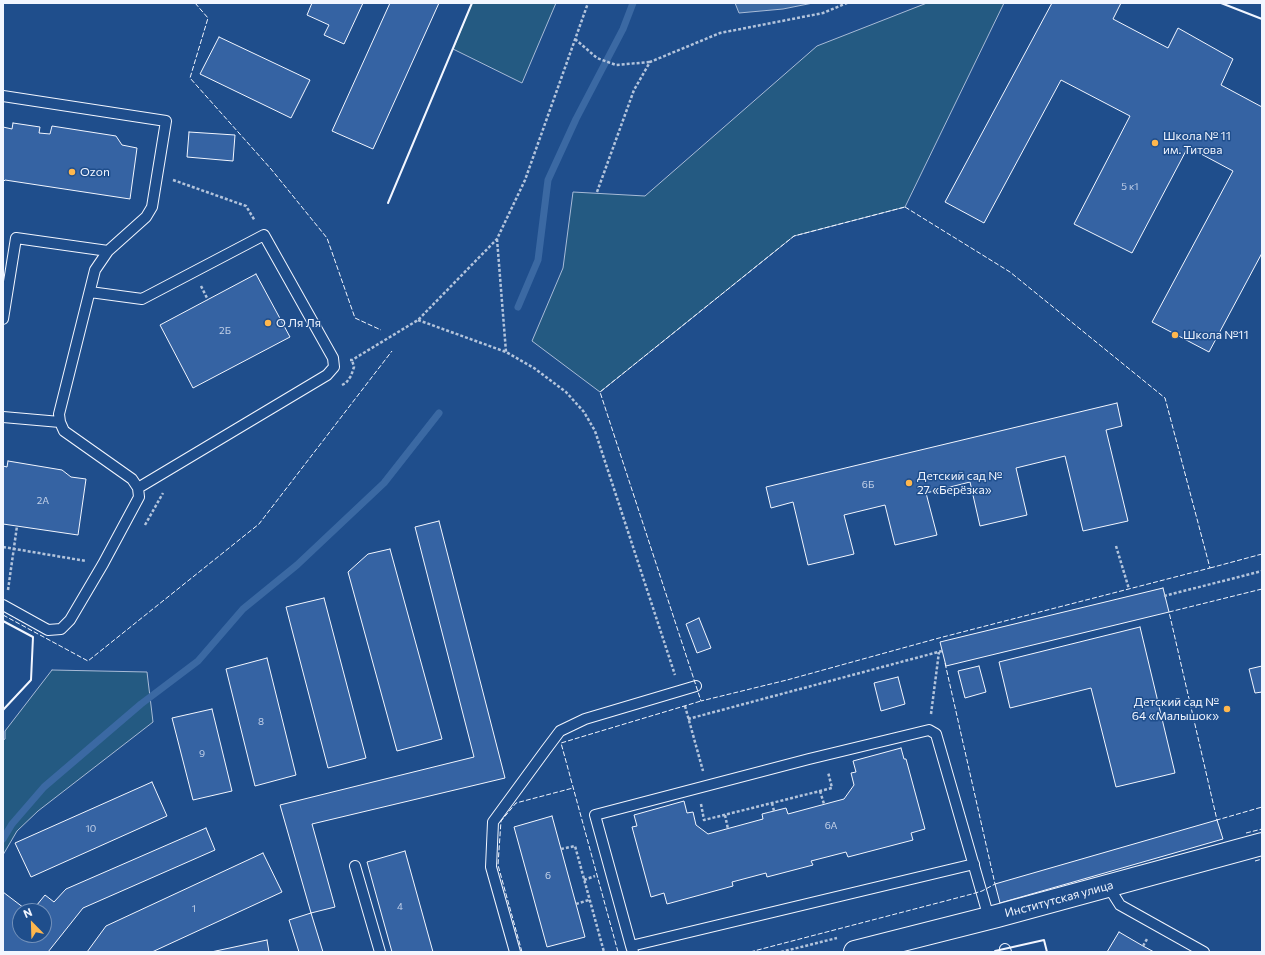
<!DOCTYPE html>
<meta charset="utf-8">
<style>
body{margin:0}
#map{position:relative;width:1265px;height:955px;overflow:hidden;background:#1f4e8c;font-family:Commissioner,sans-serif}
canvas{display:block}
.frame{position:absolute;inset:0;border:4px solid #f2f6ff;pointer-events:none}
.north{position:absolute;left:12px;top:903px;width:40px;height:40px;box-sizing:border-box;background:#1f4e8c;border:1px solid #7391ba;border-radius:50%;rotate:337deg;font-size:11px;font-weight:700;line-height:16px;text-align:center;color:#f2f6ff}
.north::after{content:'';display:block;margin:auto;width:14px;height:18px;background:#ffb74d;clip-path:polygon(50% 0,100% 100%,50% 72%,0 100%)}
</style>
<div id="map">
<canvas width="1265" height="955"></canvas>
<div class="frame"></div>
<div class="north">N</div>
</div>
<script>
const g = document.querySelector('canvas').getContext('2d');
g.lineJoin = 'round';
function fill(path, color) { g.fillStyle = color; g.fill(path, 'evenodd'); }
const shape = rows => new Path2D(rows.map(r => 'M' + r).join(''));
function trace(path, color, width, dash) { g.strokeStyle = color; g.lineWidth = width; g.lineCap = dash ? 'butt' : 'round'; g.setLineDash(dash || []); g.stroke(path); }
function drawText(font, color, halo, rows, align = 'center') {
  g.font = font + ' Commissioner,sans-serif'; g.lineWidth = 3; g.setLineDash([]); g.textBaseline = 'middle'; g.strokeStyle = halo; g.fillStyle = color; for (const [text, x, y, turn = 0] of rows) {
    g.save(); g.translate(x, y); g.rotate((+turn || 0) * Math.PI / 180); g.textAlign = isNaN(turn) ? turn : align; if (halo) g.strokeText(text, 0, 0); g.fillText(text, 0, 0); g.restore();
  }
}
const green = shape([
 [472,3,556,3,522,83,453,49,472,3],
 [927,3,1004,3,905,207,794,236,600,392,532,341,563,268,573,192,645,196,817,46,927,3],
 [52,670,147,672,153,722,38,811,17,831,3,855,3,740,5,739,5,731,52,670]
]);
const water = shape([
 [735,3,813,3,783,9,739,13,735,3]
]);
const stream = shape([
 [518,307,538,260,548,180,576,119,623,29,633,3],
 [3,839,12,824,44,787,141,704,198,661,243,609,297,565,384,483,439,413]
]);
const building = shape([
 [312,3,363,3,344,44,324,35,329,25,307,15,312,3],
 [390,3,439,3,373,149,332,131,390,3],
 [1052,3,1121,3,1113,19,1168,48,1178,28,1233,59,1221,85,1262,107,1262,253,1209,352,1152,322,1233,171,1188,147,1132,253,1074,224,1130,116,1061,80,984,223,945,202,1052,3],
 [219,37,310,80,291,118,200,74,219,37],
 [13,123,40,127,39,133,50,134,52,126,116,136,122,145,137,148,130,199,5,180,3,182,3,127,12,129,13,123],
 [189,132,235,135,233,161,187,157,189,132],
 [256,274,290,337,193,388,160,325,256,274],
 [1117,403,1122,426,1106,430,1128,521,1083,531,1065,456,1016,468,1027,515,980,526,970,482,926,493,937,535,895,545,885,505,844,515,854,554,808,565,793,502,771,508,766,487,1117,403],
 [8,461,62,470,71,477,86,479,78,535,3,524,3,466,7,467,8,461],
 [439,521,505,778,312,824,335,907,311,913,280,805,474,757,415,527,439,521],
 [390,549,442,739,397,751,348,572,368,554,390,549],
 [1163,588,1169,612,946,666,940,642,1163,588],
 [324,598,366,758,328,768,286,607,324,598],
 [699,618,711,648,697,653,686,624,699,618],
 [1140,627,1175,773,1116,787,1091,688,1010,708,999,662,1140,627],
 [267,658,296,775,255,786,226,669,267,658],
 [979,666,986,692,965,698,958,671,979,666],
 [1262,666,1262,692,1255,693,1249,669,1262,666],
 [898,677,905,704,881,711,874,683,898,677],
 [212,709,232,791,193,800,172,718,212,709],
 [901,748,904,759,906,759,925,829,911,833,913,840,848,857,846,852,811,861,813,865,767,877,766,873,732,882,733,886,667,904,664,893,651,897,632,827,637,826,634,815,684,801,687,813,693,812,696,825,708,834,763,819,762,814,786,808,788,814,844,799,854,785,851,773,856,772,853,761,901,748],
 [152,782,167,816,31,877,15,843,152,782],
 [552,816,585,937,547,947,514,827,552,816],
 [1217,820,1223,839,1000,903,995,884,1217,820],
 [206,828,215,850,83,908,48,952,3,952,3,892,28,911,20,911,20,935,44,935,44,911,32,911,45,895,54,902,66,889,206,828],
 [405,851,433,952,392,952,367,862,405,851],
 [263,853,282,892,152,952,87,952,106,926,263,853],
 [311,913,323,952,299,952,289,920,311,913],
 [1119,932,1143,946,1154,952,1107,952,1119,932],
 [267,940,269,952,211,952,267,940]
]);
const path = shape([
 [575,39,597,58,616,65,650,62],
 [173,180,246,206,255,221],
 [597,192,634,90,650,62,720,33,823,13,847,3],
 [497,239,506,352],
 [201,286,208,300],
 [418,320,506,352,534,368,566,392,584,412,595,431,675,675],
 [350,360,352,360,418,320,497,239,525,180,588,3],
 [342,385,346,383,351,376,354,367,352,360],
 [145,525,163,493],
 [1116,546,1129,589],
 [3,547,86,561],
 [8,590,17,526],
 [1164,596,1262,571],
 [685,706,703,771],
 [931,714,939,652],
 [688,719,942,651],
 [820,791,824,804],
 [772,803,774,811],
 [701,804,704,820,832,788,828,772],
 [725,815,728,829],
 [561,849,575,846,604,952],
 [584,880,595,876],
 [576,904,589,900],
 [1143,946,1147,939],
 [781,952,837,938]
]);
const lane = shape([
 [3,96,166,121,152,207,146,217,108,251,95,270,59,414,60,422,64,431,132,479,138,488,139,497,103,564,70,620,61,629,48,630,3,605],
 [90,292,142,299,264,235,333,358,334,367,327,375,138,488],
 [3,319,16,238,108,251],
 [3,417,60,422],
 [355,866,380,952],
 [1108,886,1120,905,1204,952],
 [631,946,595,815,809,759,929,730,936,734,989,918],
 [1005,949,1006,952],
 [515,952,491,867,493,822,545,751,560,731,585,719,696,686],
 [633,952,631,946,974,864]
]);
const secondary = shape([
 [855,952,997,916,1262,844]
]);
const fence = shape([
 [195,3,208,18,190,78,271,169,327,238,355,318,381,330],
 [905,207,1010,272,1165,398,1210,568,939,638,787,680,701,701,600,392,794,236,905,207],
 [1210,568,1262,554],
 [1262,589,1169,612,1217,820,1262,807],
 [3,615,88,661,259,524,392,351],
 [1246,833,1262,829],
 [1255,861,1262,859],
 [522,952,498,865,501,821,516,803,573,788],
 [618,952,561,743,701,701],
 [750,952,972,894,982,891,995,884,945,663]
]);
const wall = shape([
 [1221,3,1262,19],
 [388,203,472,3],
 [3,621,33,637,31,680,3,710],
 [995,951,1044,940,1047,952]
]);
const markers = [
 [1155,143,4,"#ffb74d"],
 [72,172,4,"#ffb74d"],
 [268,323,4,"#ffb74d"],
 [1175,335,4,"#ffb74d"],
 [909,483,4,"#ffb74d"],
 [1227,709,4,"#ffb74d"]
];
const numberNames = [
 ["5 к1",1130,187],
 ["2Б",225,331],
 ["6Б",868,485],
 ["2А",43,501],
 ["8",261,722],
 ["9",202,754],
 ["6А",831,826],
 ["10",91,829],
 ["6",548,876],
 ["4",400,907],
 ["1",194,909]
];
const poiNames = [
 ["Школа № 11",1163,136],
 ["им. Титова",1163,150],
 ["Ozon",80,172],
 ["О Ля Ля",276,323],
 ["Школа №11",1183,335],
 ["Детский сад №",917,476],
 ["27 «Берёзка»",917,490],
 ["Детский сад №",1219,702,"right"],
 ["64 «Малышок»",1219,716,"right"]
];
const streetNames = [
 ["Институтская улица",1059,899,-15]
];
fill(green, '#245a82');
trace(green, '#a8bbd7', 1);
fill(water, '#3b69a3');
trace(water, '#a8bbd7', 1);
trace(stream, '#3b69a3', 7);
fill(building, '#3563a3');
trace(building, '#f2f6ff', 1);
trace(lane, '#f2f6ff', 12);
trace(secondary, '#f2f6ff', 24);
trace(path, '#b3c4dc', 2.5, [3, 2]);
trace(lane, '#1f4e8c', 10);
trace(secondary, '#1f4e8c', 22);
trace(fence, '#f2f6ff', 1, [5, 2]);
trace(wall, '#f2f6ff', 2);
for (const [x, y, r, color] of markers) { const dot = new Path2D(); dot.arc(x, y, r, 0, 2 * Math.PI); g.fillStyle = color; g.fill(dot); trace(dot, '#1f4e8c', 1.5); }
drawText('10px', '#c3d1e8', null, numberNames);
drawText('12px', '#f2f6ff', '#1f4e8c', poiNames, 'left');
drawText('12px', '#f2f6ff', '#1f4e8c', streetNames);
</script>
